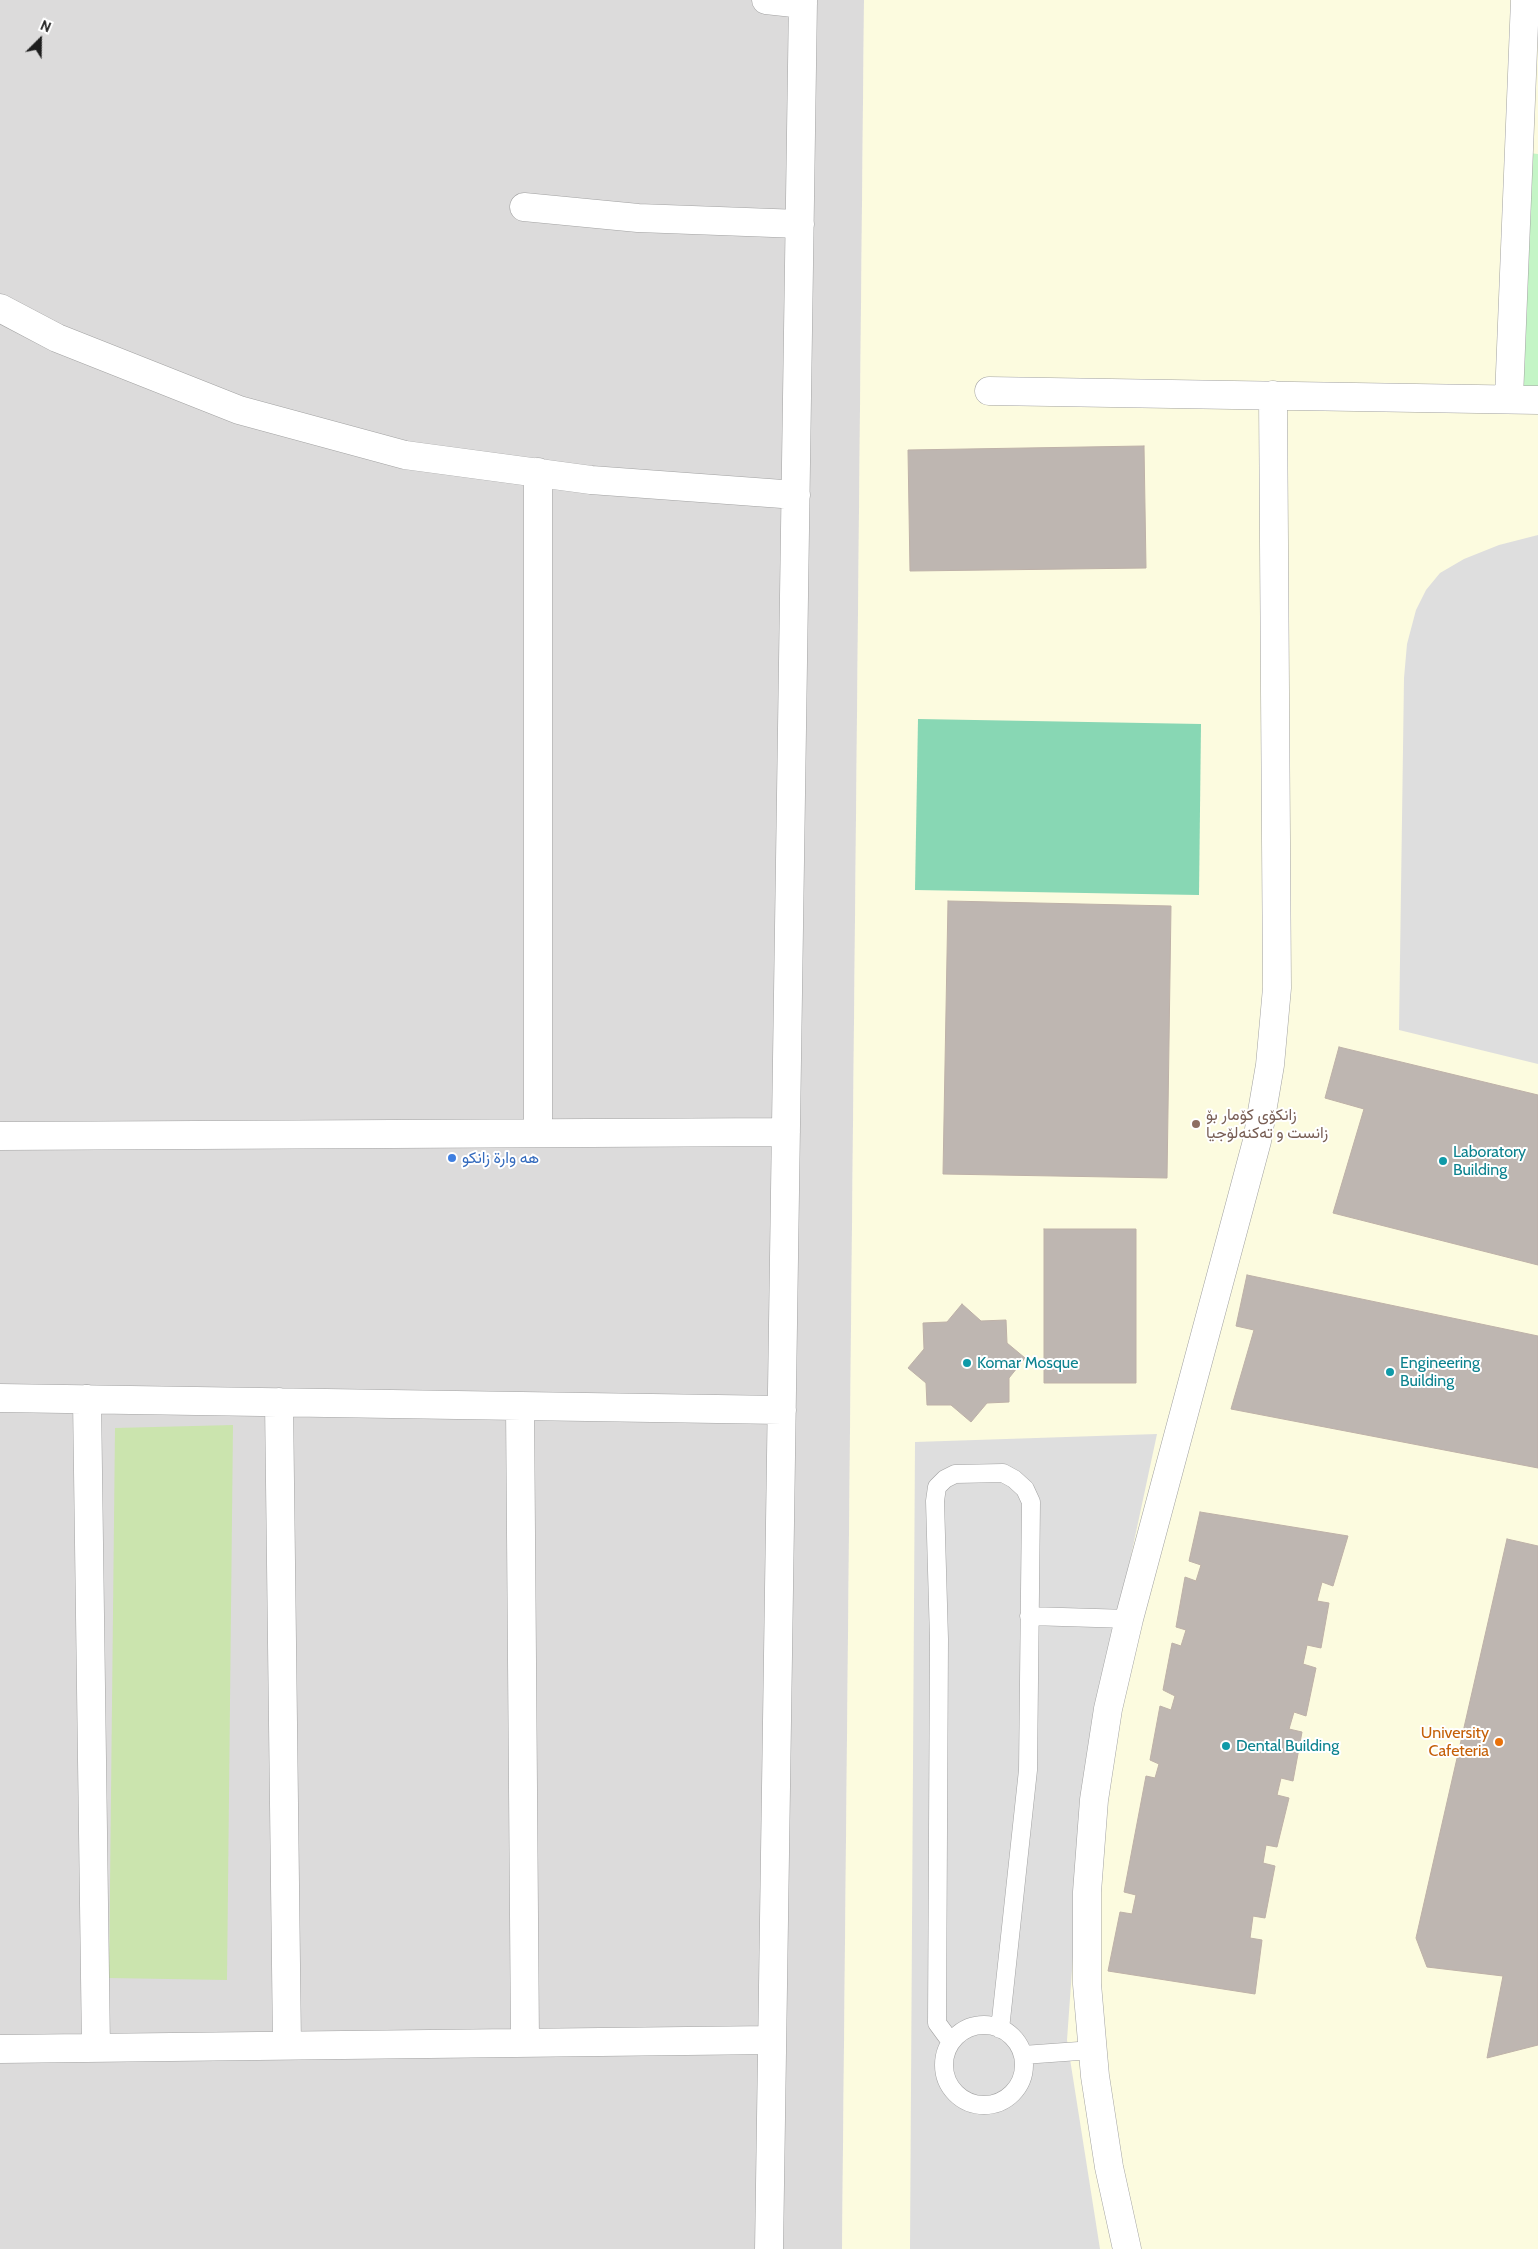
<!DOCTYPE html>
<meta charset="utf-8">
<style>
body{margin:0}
#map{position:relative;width:1538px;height:2249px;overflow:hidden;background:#eeeae4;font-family:Cabin,sans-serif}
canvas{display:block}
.north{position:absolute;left:15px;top:15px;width:50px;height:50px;-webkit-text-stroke:4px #fff;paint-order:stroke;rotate:23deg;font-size:14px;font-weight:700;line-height:20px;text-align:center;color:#1e1e1e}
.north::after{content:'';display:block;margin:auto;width:18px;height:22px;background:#1e1e1e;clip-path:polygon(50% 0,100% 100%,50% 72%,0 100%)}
</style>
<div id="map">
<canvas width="1538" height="2249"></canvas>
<div class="north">N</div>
</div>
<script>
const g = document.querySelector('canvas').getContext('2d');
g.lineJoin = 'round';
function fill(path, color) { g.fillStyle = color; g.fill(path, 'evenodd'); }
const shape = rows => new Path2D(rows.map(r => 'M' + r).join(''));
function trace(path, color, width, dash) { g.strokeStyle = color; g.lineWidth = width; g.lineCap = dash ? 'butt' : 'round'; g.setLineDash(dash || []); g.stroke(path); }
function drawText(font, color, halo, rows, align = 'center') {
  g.font = font + ' Cabin,Vazirmatn,sans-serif'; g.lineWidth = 4; g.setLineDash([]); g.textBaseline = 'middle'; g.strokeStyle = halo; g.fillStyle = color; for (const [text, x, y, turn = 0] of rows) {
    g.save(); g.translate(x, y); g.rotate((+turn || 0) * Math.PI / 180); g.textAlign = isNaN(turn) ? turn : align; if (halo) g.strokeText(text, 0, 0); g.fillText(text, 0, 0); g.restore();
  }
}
const residential = shape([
 [0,0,864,0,842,2249,0,2249]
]);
const education = shape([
 [864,0,1538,0,1538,2249,842,2249]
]);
const grass = shape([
 [233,1425,227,1980,109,1978,115,1428]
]);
const park = shape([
 [1519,152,1538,154,1538,400,1509,398]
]);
const pitch = shape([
 [918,719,1201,724,1199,895,915,890]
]);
const parking = shape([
 [1538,535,1538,1064,1399,1030,1404,678,1407,644,1416,610,1426,590,1440,573,1464,559,1499,545],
 [1157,1434,1087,1761,1067,2040,1100,2249,910,2249,915,1442]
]);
const building = shape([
 [1144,446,1146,568,910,571,908,450,1144,446],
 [948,901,1171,906,1167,1178,943,1174,948,901],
 [1339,1047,1538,1095,1538,1265,1333,1213,1364,1109,1325,1098,1339,1047],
 [1044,1229,1136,1229,1136,1383,1044,1383,1044,1229],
 [1247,1275,1538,1336,1538,1468,1231,1409,1254,1330,1236,1326,1247,1275],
 [962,1304,981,1321,1006,1320,1007,1343,1025,1358,1009,1378,1009,1402,987,1403,971,1422,951,1405,927,1405,926,1383,908,1368,924,1349,923,1323,947,1322,962,1304],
 [1200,1512,1348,1536,1333,1586,1322,1582,1317,1601,1329,1603,1321,1648,1307,1645,1303,1664,1316,1668,1306,1716,1294,1712,1289,1729,1302,1732,1293,1781,1281,1778,1277,1795,1289,1798,1277,1847,1266,1845,1263,1863,1275,1866,1265,1918,1253,1916,1250,1938,1262,1940,1255,1994,1108,1971,1120,1912,1132,1914,1136,1895,1124,1892,1146,1776,1155,1778,1159,1764,1150,1760,1160,1706,1171,1710,1175,1696,1163,1690,1172,1643,1181,1646,1186,1630,1176,1627,1185,1577,1196,1581,1201,1565,1189,1561,1200,1512],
 [1507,1539,1538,1546,1538,2045,1487,2058,1503,1976,1427,1967,1416,1938,1507,1539]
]);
const lane = shape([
 [1029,1616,1129,1619],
 '944 2065a40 40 0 1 1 80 0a40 40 0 1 1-80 0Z',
 [951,2042,937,2023,939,1639,935,1501,937,1487,945,1479,955,1474,1003,1473,1014,1479,1025,1489,1031,1502,1028,1770,1000,2029],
 [1023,2055,1093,2050]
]);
const street = shape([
 [766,0,803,4],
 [524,207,638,218,800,224],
 [0,308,57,338,239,410,405,455,591,480,796,495],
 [989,391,1538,400],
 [1509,398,1525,0],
 [538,1133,538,472],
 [0,1136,786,1132],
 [0,1398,782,1410],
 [87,1399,96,2048],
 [279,1402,287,2045],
 [520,1406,525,2043],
 [0,2049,772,2040],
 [769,2249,803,0],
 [1127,2249,1109,2167,1095,2076,1087,1984,1087,1892,1094,1800,1108,1709,1129,1619,1257,1141,1270,1065,1277,988,1273,395]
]);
const markers = [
 [1196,1124,5,"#8d6e63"],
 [452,1158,5,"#3f7fe0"],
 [1443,1161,5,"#0f9aa8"],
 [967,1363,5,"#0f9aa8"],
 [1390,1372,5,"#0f9aa8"],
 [1499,1742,5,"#e8710a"],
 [1226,1746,5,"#0f9aa8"]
];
const educationNames = [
 ["زانکۆی کۆمار بۆ",1206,1115],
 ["زانست و تەکنەلۆجیا",1206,1133]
];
const cultureNames = [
 ["Laboratory",1453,1152],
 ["Building",1453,1170],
 ["Komar Mosque",977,1363],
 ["Engineering",1400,1363],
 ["Building",1400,1381],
 ["Dental Building",1236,1746]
];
const shopNames = [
 ["هه وارة زانكو",462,1158]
];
const foodNames = [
 ["University",1489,1733],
 ["Cafeteria",1489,1751]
];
fill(residential, '#dcdbdb');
fill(education, '#fcfbdf');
fill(grass, '#cbe4ae');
fill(park, '#c4f5c6');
fill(pitch, '#88d7b4');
fill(parking, '#dedede');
fill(building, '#beb6b1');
trace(building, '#beb1a8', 1);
trace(lane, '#a2a2a2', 19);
trace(street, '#a2a2a2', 29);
trace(lane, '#fff', 18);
trace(street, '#fff', 28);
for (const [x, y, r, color] of markers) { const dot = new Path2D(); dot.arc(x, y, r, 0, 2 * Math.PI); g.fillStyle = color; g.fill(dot); trace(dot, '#fff', 2); }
drawText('16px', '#785e54', '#fff', educationNames, 'left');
drawText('16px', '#0d838f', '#fff', cultureNames, 'left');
drawText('16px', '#366cbe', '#fff', shopNames, 'left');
drawText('16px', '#c56008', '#fff', foodNames, 'right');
</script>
